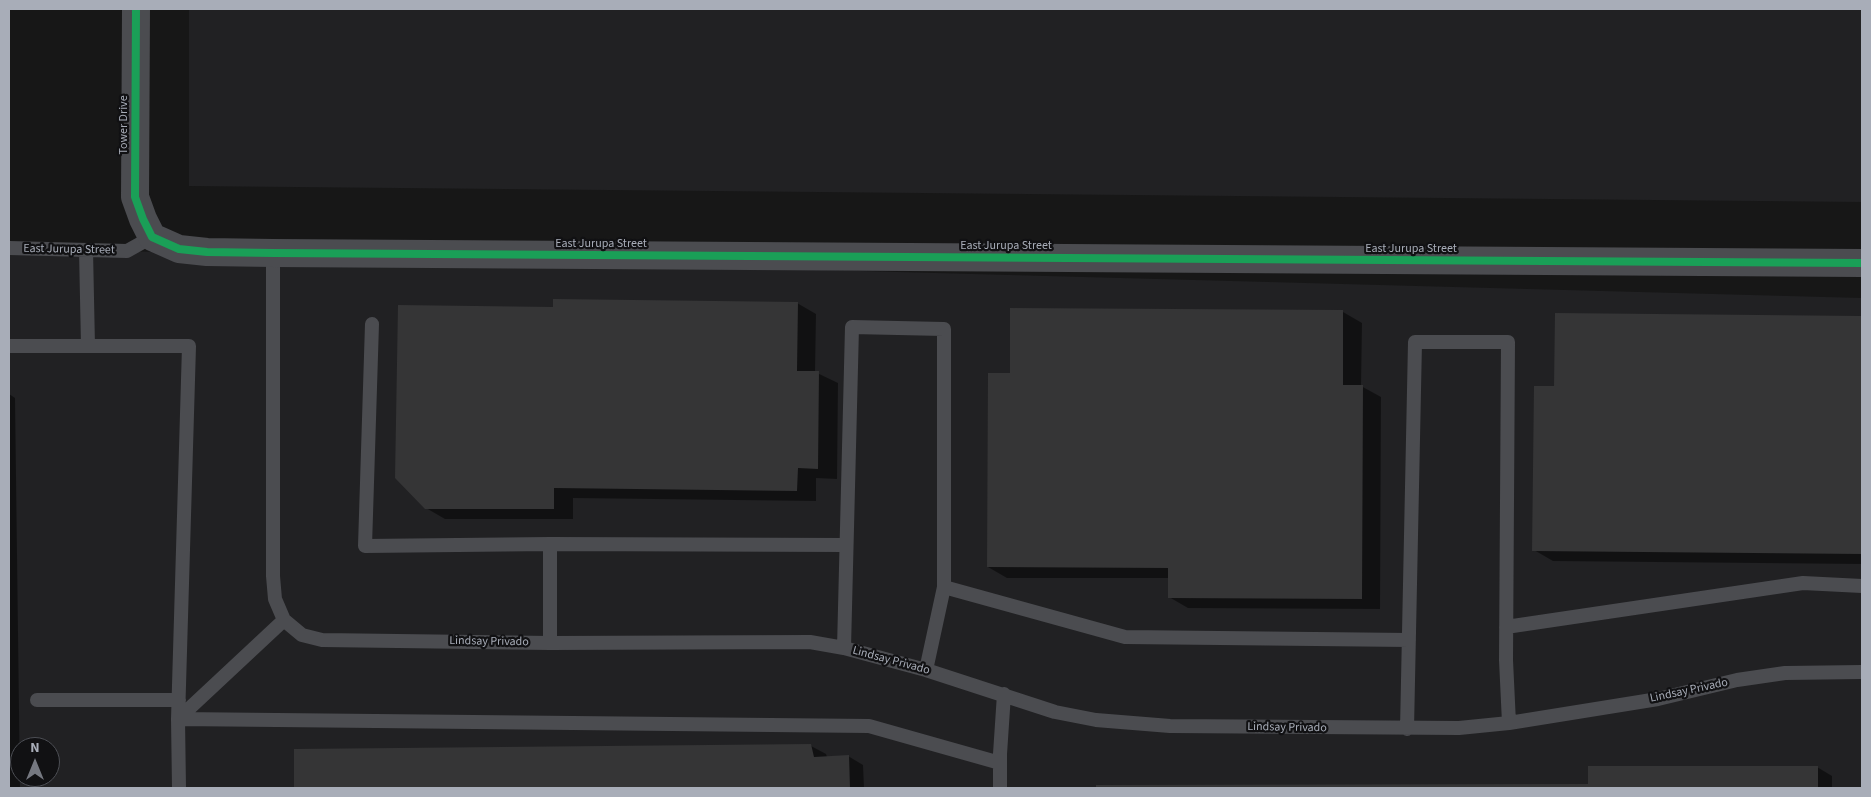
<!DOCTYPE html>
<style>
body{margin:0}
#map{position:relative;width:1871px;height:797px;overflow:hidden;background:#171717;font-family:"Source Sans 3",sans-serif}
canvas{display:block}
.frame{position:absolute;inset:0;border:10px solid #a8adb8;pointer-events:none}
.north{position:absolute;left:10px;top:737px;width:50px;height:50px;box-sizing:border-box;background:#111113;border:1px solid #4d4f55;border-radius:50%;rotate:0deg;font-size:14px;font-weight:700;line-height:20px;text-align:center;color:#a8adb8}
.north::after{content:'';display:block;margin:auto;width:18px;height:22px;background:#757880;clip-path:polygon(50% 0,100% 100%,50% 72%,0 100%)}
</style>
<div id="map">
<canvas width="1871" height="797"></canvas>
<div class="frame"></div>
<div class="north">N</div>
</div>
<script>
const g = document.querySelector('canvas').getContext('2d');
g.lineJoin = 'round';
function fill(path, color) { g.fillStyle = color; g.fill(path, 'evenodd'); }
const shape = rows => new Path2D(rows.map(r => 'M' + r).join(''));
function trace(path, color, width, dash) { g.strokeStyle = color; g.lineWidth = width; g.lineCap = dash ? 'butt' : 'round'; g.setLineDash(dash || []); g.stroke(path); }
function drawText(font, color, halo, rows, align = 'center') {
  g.font = font + ' "Source Sans 3",sans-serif'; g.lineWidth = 4.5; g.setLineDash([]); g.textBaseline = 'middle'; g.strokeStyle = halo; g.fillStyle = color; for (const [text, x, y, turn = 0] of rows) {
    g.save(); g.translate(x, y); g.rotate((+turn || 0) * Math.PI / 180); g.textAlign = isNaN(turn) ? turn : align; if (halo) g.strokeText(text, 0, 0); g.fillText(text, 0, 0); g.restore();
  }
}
const built = shape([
 [189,9,1862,9,1862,202,189,186],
 [9,248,1862,298,1862,788,9,788],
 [20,747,50,747,50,777,20,777]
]);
const shadow = shape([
 [797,303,816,314,815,372,838,383,837,479,816,478,816,501,573,498,573,519,445,519,426,508,554,308],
 [1343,312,1362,323,1361,386,1381,397,1380,609,1188,608,1169,597,1169,578,1007,578,988,567,1011,375],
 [1556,314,1862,317,1862,564,1553,561,1534,550,1555,387],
 [9,394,15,398,20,788,9,788],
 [811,746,826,754,827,757,848,756,863,765,864,788,295,788,296,750],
 [1817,767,1832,776,1832,788,1098,788,1098,786,1590,785]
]);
const building = shape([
 [553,299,798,302,797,371,819,371,818,469,798,468,797,491,554,488,554,509,425,509,395,478,398,305,553,307],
 [1010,308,1343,310,1343,385,1363,385,1362,599,1168,598,1168,568,987,567,988,373,1010,373],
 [1555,313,1862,316,1862,554,1532,551,1534,386,1554,386],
 [811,744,814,757,849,755,850,788,294,788,294,749],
 [1588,766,1818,766,1818,788,1096,788,1096,785,1588,784]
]);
const service = shape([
 [9,248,127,251,152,237],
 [86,250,88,346,189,346,178,719,869,726,1000,763],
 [273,253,273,576,275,599,284,620,302,635,322,640,550,643,810,642,844,648,926,670,1055,712,1096,720,1170,726,1459,728,1509,723,1658,699,1737,680,1785,673,1862,672],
 [372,324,365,546,550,544],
 [9,346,88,346],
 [1506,627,1803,583,1862,586],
 [550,643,550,544,846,545],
 [844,648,852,327,944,329,944,587],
 [926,670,944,587,1125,637,1409,640],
 [37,700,179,700],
 [1407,729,1415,342,1508,342,1506,660,1509,723],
 [179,788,178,719,284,620],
 [1000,788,1000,754,1004,694]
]);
const minor = shape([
 [136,9,135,197,143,219,152,237,179,249,207,252,273,253,1862,263]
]);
const cycleway = shape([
 [136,9,135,197,143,219,152,237,179,249,207,252,273,253,1862,263]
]);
const streetNames = [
 ["Tower Drive",124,125,-90],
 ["East Jurupa Street",601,244],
 ["East Jurupa Street",1006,246],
 ["East Jurupa Street",1411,249],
 ["East Jurupa Street",69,250,1],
 ["Lindsay Privado",489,642,1],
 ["Lindsay Privado",891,661,15],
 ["Lindsay Privado",1689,691,-12],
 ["Lindsay Privado",1287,728,1]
];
fill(built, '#212123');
fill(shadow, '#0007');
fill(building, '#353536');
trace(service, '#4b4c50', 14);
trace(minor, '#4b4c50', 28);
trace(cycleway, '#1a9f57', 8);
drawText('12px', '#a8adb8', '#111113', streetNames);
</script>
